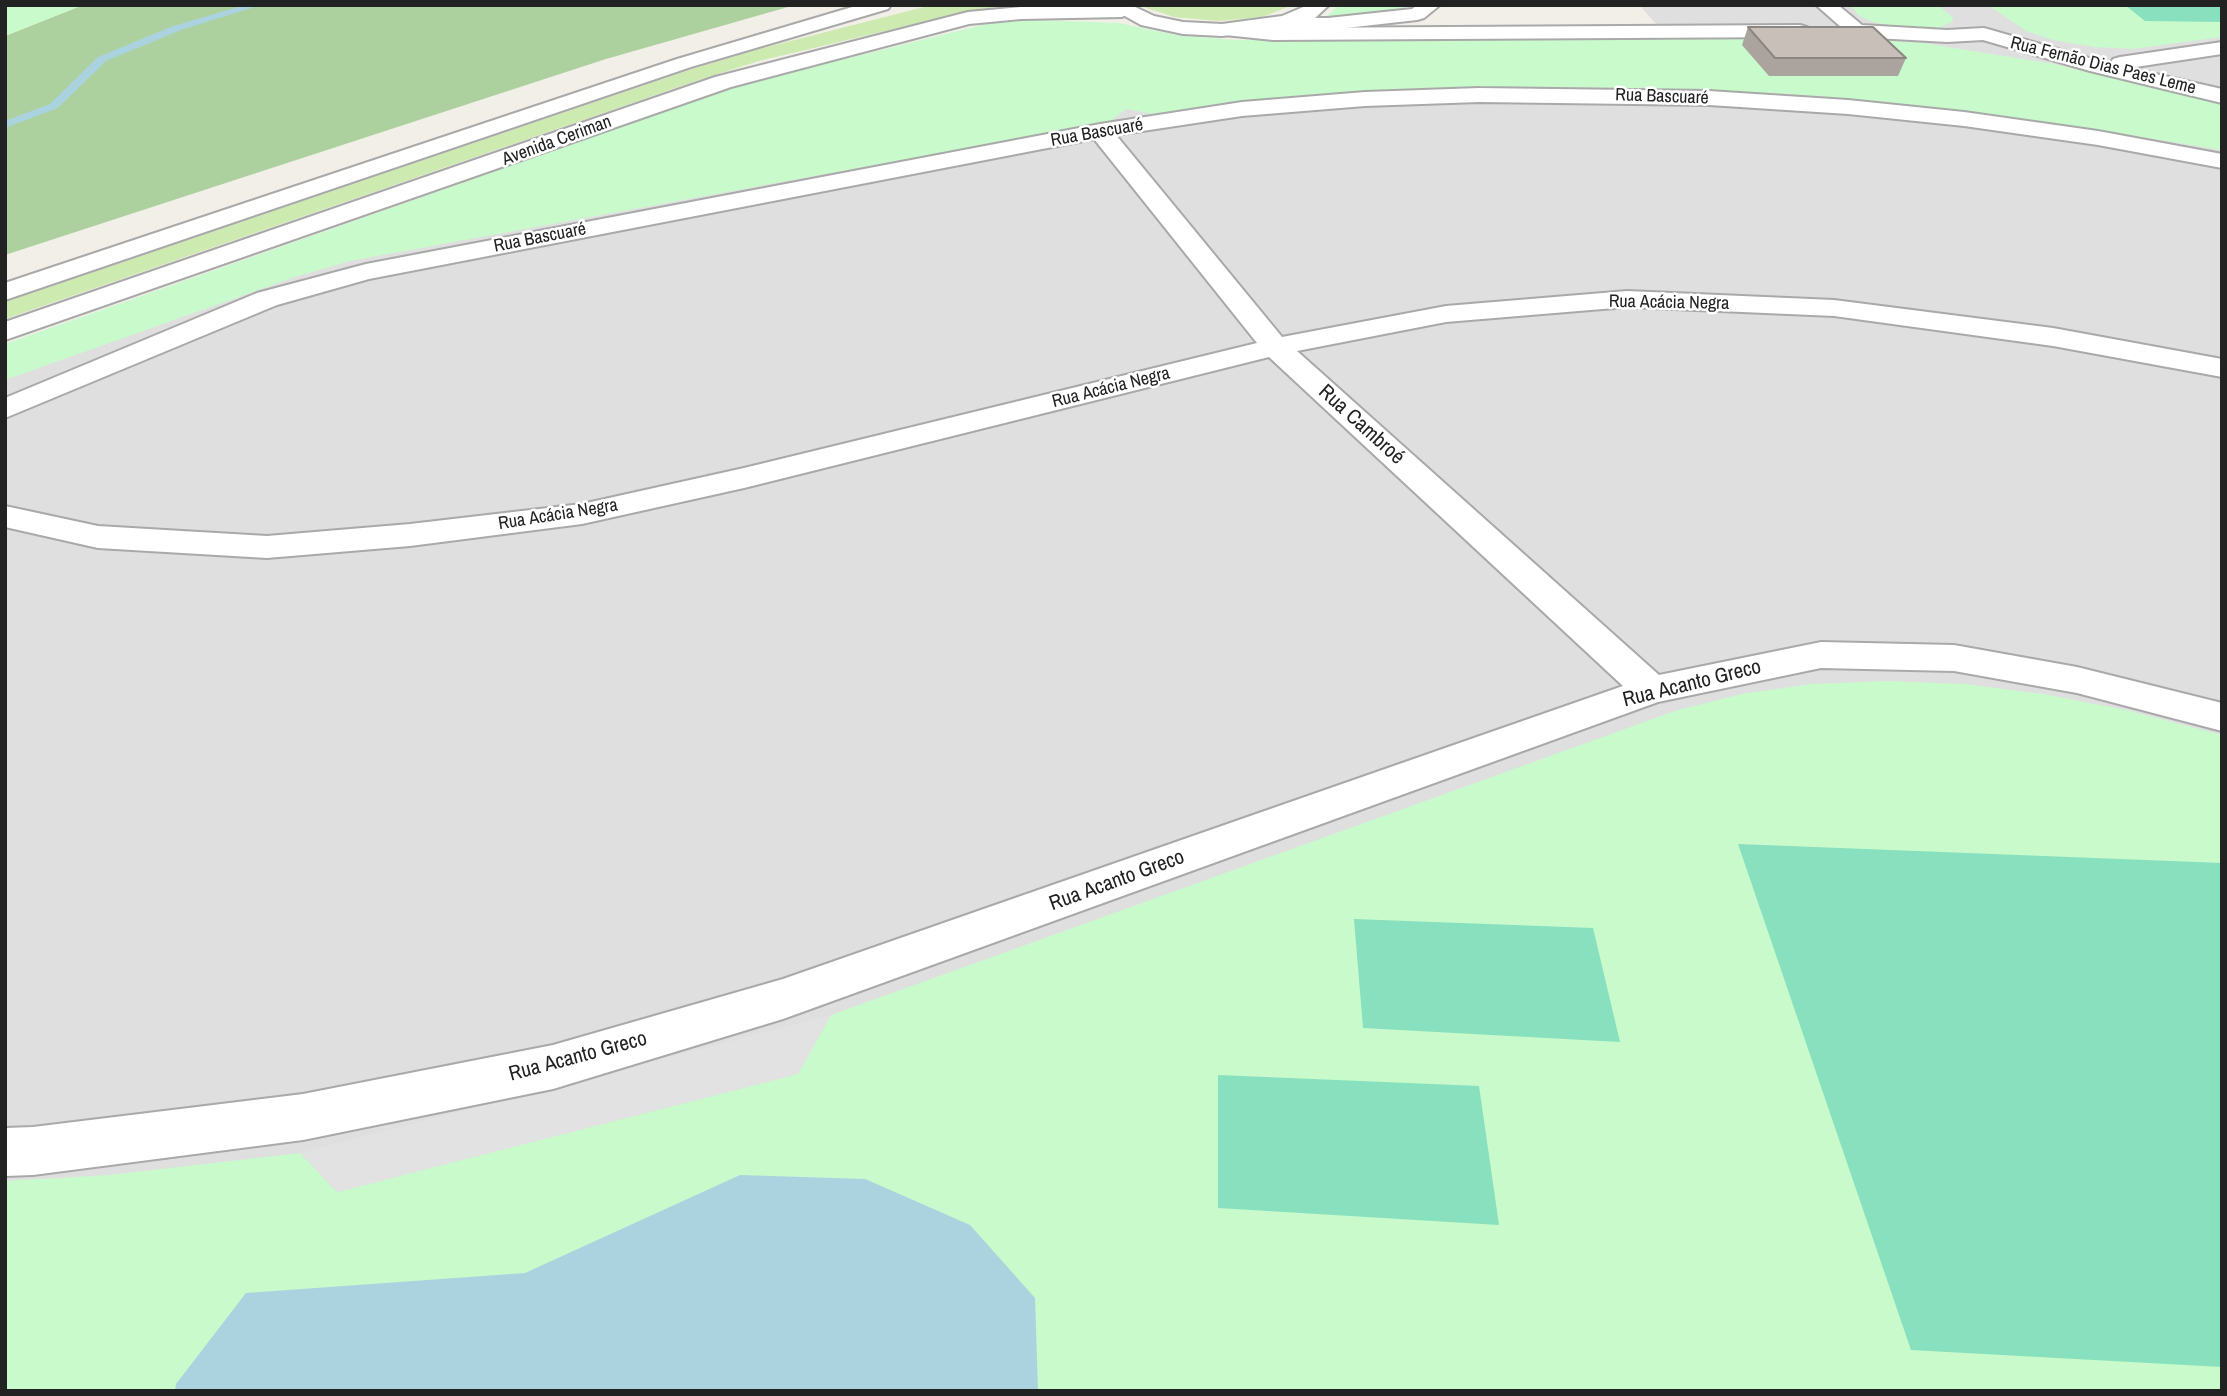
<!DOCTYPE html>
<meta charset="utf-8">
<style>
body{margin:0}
#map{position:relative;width:2227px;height:1396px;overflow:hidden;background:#f2efe9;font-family:"Archivo Narrow",sans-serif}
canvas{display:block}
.frame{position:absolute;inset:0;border:7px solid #222;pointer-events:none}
</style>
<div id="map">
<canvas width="2227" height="1396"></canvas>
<div class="frame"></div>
</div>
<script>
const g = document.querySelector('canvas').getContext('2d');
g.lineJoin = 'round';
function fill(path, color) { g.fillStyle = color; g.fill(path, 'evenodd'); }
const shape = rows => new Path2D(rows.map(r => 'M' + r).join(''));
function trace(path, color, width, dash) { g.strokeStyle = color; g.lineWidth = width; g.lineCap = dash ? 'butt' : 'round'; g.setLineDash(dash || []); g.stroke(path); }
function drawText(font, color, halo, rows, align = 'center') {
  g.font = font + ' "Archivo Narrow",sans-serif'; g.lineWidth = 5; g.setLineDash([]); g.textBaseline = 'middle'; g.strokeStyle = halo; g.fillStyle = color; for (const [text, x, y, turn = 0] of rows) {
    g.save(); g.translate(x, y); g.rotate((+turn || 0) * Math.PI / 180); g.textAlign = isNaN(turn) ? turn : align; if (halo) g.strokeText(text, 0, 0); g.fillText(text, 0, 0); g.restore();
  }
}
const residential = shape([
 [1639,5,2222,5,2222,1391,5,1391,5,363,764,91,1126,109,1667,36]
]);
const grass = shape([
 [932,5,1009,5,961,13,759,61,699,80,5,319,5,302,689,70,759,49],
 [1138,5,1293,5,1262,17,1219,21,1174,17]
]);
const forest = shape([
 [83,5,795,5,606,59,5,255,5,36]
]);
const park = shape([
 [5,5,83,5,5,36],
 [1340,5,1413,5,1387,13,1323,19],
 [1851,5,1937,5,1953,17,1952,22,1936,29,1904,29,1870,21,1858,15],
 [1988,5,2222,5,2222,37,2133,49,2094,47,2053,40,2026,31],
 [1036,20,1119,23,1176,35,1234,40,1726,34,1744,39,1855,38,1923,43,2054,64,2222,104,2222,150,2067,125,1893,104,1649,89,1571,87,1402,91,1235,104,1152,114,1126,109,1109,122,350,261,295,277,5,380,5,344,740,85,990,23],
 [1886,681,1965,684,2043,694,2126,710,2222,735,2222,1391,5,1391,5,1181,109,1175,300,1153,337,1192,798,1074,831,1015,1675,711,1741,694,1812,684]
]);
const pitch = shape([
 [2125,5,2222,5,2222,22,2145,21],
 [1738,844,2222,863,2222,1367,1911,1350],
 [1354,919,1593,928,1620,1042,1363,1028],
 [1218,1075,1479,1086,1499,1225,1218,1208]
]);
const parking = shape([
 [831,1015,798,1074,337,1192,300,1153]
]);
const water = shape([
 [740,1175,865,1179,970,1225,1035,1298,1038,1391,175,1391,176,1384,246,1293,525,1273]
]);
const stream = shape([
 [245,5,261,5,181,30,106,61,58,108,5,128,5,121,50,104,98,57,173,26,245,5]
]);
const service = shape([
 [1222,24,1273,28,1800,25,1807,27,1810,31,1807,35,1800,37,1273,40,1215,34,1212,30,1215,26,1222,24]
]);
const minor = shape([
 [1105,5,1131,5,1154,16,1183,22,1222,24,1282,16,1308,5,1329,5,1315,18,1328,18,1412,9,1417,5,1440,5,1424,18,1417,20,1328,30,1285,28,1222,36,1183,34,1141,25,1105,5],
 [1816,5,1838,5,1862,25,1947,30,1984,28,2110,64,2113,59,2120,57,2222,42,2222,54,2129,68,2222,89,2222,103,2090,71,1983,40,1947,42,1857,37,1850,35,1816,5],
 [1479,88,1709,91,1848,100,1964,112,2098,131,2222,154,2222,168,2098,145,1964,126,1848,114,1709,105,1479,102,1365,106,1242,116,1116,135,1282,337,1446,306,1627,291,1834,300,2053,328,2222,359,2222,377,2053,346,1834,316,1627,307,1446,322,1297,351,1659,675,1821,642,1954,645,2077,667,2222,703,2222,731,2077,693,1954,671,1821,668,1658,702,783,1019,553,1089,303,1140,33,1175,5,1176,5,1128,33,1127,303,1094,553,1045,783,979,1623,686,1269,357,744,488,582,524,410,546,267,558,98,548,5,527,5,506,98,526,267,536,410,524,582,504,744,468,1257,343,1094,139,369,279,277,305,5,418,5,398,257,293,366,264,1100,124,1242,102,1365,92,1479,88]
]);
const tertiary = shape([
 [859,5,891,5,888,9,691,67,5,300,5,283,677,59,859,5],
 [1116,5,1129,7,1132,11,1122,17,1021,19,969,24,731,87,5,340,5,322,715,77,968,12,1021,7,1116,5]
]);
const wall = shape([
 [1748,27,1906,58,1898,76,1769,76,1742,45]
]);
const building = shape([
 [1748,27,1873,27,1906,58,1775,58,1748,27]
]);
const farStreetnames = [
 ["Rua Fernão Dias Paes Leme",2103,66,14],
 ["Rua Bascuaré",1662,97,2],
 ["Rua Bascuaré",1097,133,-10],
 ["Avenida Ceriman",557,141,-20],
 ["Rua Bascuaré",540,238,-11],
 ["Rua Acácia Negra",1669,303,1],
 ["Rua Acácia Negra",1111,388,-14],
 ["Rua Acácia Negra",558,515,-9]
];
const streetNames = [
 ["Rua Cambroé",1361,425,42],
 ["Rua Acanto Greco",1692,684,-14],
 ["Rua Acanto Greco",1117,881,-20],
 ["Rua Acanto Greco",578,1057,-15]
];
fill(residential, '#e0dfdf');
fill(grass, '#cdebb0');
fill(forest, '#add19e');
fill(park, '#c8facc');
fill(pitch, '#88e0be');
fill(parking, '#e2e2e2');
fill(water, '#aad3df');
fill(stream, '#aad3df');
trace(service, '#a9a9a9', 4);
trace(minor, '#a9a9a9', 4);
trace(tertiary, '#a9a9a9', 4);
fill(service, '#fff');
fill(minor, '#fff');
fill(tertiary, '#fff');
fill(wall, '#aba49e');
fill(building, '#c7bfb8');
trace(building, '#8b8681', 2);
drawText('18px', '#222', '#fff', farStreetnames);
drawText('21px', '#222', '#fff', streetNames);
</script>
